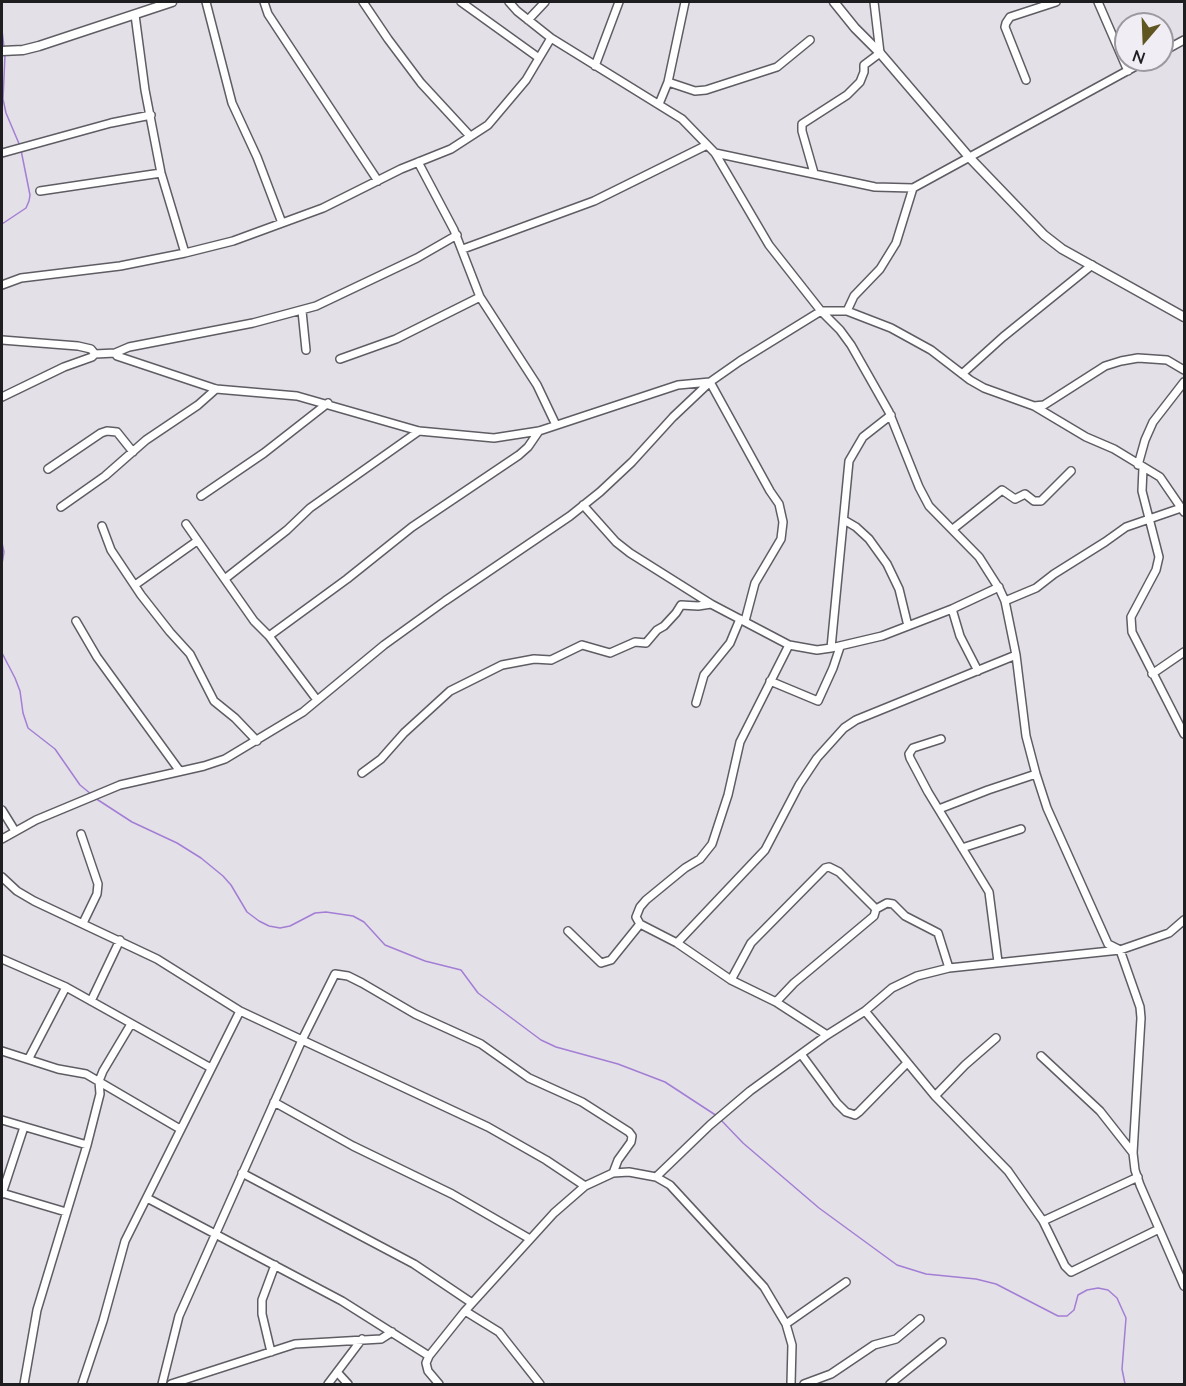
<!DOCTYPE html>
<style>
body{margin:0}
#map{position:relative;width:1186px;height:1386px;overflow:hidden;background:#e3e0e8;font-family:Lato,sans-serif}
canvas{display:block}
.frame{position:absolute;inset:0;border:3px solid #1e1d20;pointer-events:none}
.north{position:absolute;left:1114px;top:12px;width:60px;height:60px;box-sizing:border-box;background:#f0edf5;border:2px solid #9c9aa0;border-radius:50%;rotate:199deg;font-size:16px;font-weight:700;line-height:24px;text-align:center;color:#1e1d20}
.north::after{content:'';display:block;margin:auto;width:21px;height:27px;background:#605622;clip-path:polygon(50% 0,100% 100%,50% 72%,0 100%)}
</style>
<div id="map">
<canvas width="1186" height="1386"></canvas>
<div class="frame"></div>
<div class="north">N</div>
</div>
<script>
const g = document.querySelector('canvas').getContext('2d');
g.lineJoin = 'round';
const shape = rows => new Path2D(rows.map(r => 'M' + r).join(''));
function trace(path, color, width, dash) { g.strokeStyle = color; g.lineWidth = width; g.lineCap = dash ? 'butt' : 'round'; g.setLineDash(dash || []); g.stroke(path); }
const stream = shape([
 [2,30,4,47],
 [5,55,3,99,6,113,20,146],
 [2,224,26,208,29,201,30,195,21,150],
 [2,543,4,552,2,564],
 [2,653,15,678,20,691,23,713,28,728,55,749,80,785,91,794],
 [95,798,132,822,177,843,201,858,223,876,231,885,247,912,259,921,269,926,280,928,290,926,315,913,326,912,353,916,364,922,385,945,425,961,461,970,478,993,541,1040,556,1047,618,1064,665,1082,717,1116],
 [720,1119,743,1143,819,1208,897,1265,926,1274,976,1279,996,1284,1058,1316,1067,1316,1074,1310,1078,1295,1087,1290,1098,1288,1108,1290,1117,1298,1126,1318,1122,1369,1125,1384]
]);
const minor = shape([
 [206,2,232,103,257,157,282,223],
 [264,2,268,14,378,181],
 [363,2,388,39,421,83,470,136],
 [461,2,539,58],
 [509,2,517,11,551,38,682,119,715,153,769,245,821,311,840,330,851,345,889,412,919,487,929,506,979,557,1000,590,1005,601,1016,655,1026,736,1036,774,1047,808,1108,944,1120,950,1140,1007,1141,1018,1133,1153,1135,1170,1140,1185,1184,1286],
 [1098,2,1128,71],
 [135,15,145,90,161,173,185,253],
 [528,20,545,2],
 [1162,52,1184,40],
 [595,66,619,2],
 [1026,80,1005,27,1006,23,1010,17,1056,2],
 [668,82,695,91,706,90,777,67,810,40],
 [659,104,668,82,685,2],
 [2,153,111,123,151,115],
 [715,153,875,187,913,188,1147,60],
 [418,162,454,230,480,297,537,385,556,425],
 [814,173,802,131,802,124,847,95,860,82,864,72,864,65,880,53,874,2],
 [40,191,161,173],
 [463,249,594,201,707,145],
 [2,285,21,278,120,266,185,253,233,241,323,208,401,169,451,149,488,125,526,80,551,38],
 [302,311,306,350],
 [847,311,854,296,880,269,896,243,913,188],
 [2,340,78,346,91,349,95,354],
 [115,353,117,356,216,389,297,396,419,431,494,438,539,431,678,385,710,382],
 [340,359,396,339,480,297],
 [962,374,1003,337,1092,265],
 [710,382,770,491,779,504,783,522,781,539,755,583,745,621],
 [2,397,64,367,92,357,95,354,115,353,129,347,253,323,316,306,417,258,457,235],
 [1034,406,1044,405,1105,366,1121,361,1138,358,1167,360,1184,370],
 [1138,465,1145,440,1153,422,1184,382],
 [1143,468,1142,491,1159,557,1156,570,1131,617,1132,632,1184,734],
 [48,469,101,433,107,431,117,432,133,452],
 [201,496,264,453,328,403],
 [583,505,616,542,630,553,711,604,789,645,817,650,831,648,882,636,952,609,999,587],
 [61,507,105,476,146,440,198,405,216,389],
 [844,520,856,527,869,539,887,564,899,589,908,626],
 [186,524,254,621,269,636,317,700],
 [102,526,111,550,141,595,170,632,190,654,214,701,235,718,257,741],
 [953,529,1002,490,1015,499,1025,494,1034,501,1041,501,1071,471],
 [226,578,287,530,310,508,419,431],
 [135,585,197,541],
 [1005,601,1036,588,1054,574,1105,542,1126,527,1181,508],
 [952,609,960,636,978,671],
 [76,621,97,657,179,770],
 [269,636,347,579,412,527,519,455,528,447,539,431],
 [789,645,740,742,728,795,712,844,700,859,685,868,646,900,640,907,636,917,640,924,677,943,731,980,776,1002,827,1035],
 [831,648,849,461,863,437,891,415],
 [1152,674,1184,652],
 [770,681,818,701,833,668,840,647],
 [696,703,704,675,730,643,740,619],
 [941,739,913,748,909,754,910,758,928,792,989,892,998,962],
 [362,773,381,759,404,733,450,691,502,665,534,659,551,660,582,645,610,653,635,642,646,643,657,630,664,626,676,613,681,605,698,606,711,604],
 [939,809,988,790,1036,774],
 [2,810,15,831],
 [81,834,98,884,97,894,83,923],
 [2,839,36,820,120,785,204,766,225,759,303,712,384,645,445,601,570,516,600,492,632,462,673,417,710,382,740,361,821,311,847,311,891,328,931,350,970,380,984,388,1034,406,1086,437,1114,449,1160,477,1184,512],
 [962,848,1021,829],
 [2,877,17,891,34,901,157,959,240,1011,488,1127,546,1160,585,1186],
 [568,931,601,963,611,960,640,924],
 [677,943,765,850,799,785,817,758,844,728,856,720,1016,655],
 [2,959,66,987,211,1068],
 [731,980,751,943,825,868,829,867,839,872,876,909],
 [91,1001,120,940],
 [776,1002,794,983,874,916,876,909,887,903,893,904,905,916,938,933,949,968],
 [865,1011,935,1096,1008,1171,1043,1221,1065,1266,1071,1272,1159,1229],
 [2,1051,58,1069,86,1074,180,1129],
 [801,1054,837,1103,846,1112,855,1115,859,1112,907,1063],
 [1041,1056,1100,1111,1133,1153],
 [29,1058,66,987],
 [935,1096,965,1065,996,1038],
 [274,1102,353,1146,452,1194,530,1239],
 [2,1120,87,1145],
 [242,1173,414,1264,472,1303],
 [656,1177,710,1125,750,1091,827,1035,865,1011,892,988,917,976,949,968,1120,950,1169,933,1184,920],
 [2,1193,66,1212],
 [2,1194,24,1127],
 [147,1198,342,1301,429,1356],
 [1043,1221,1138,1177],
 [465,1311,499,1332,540,1384],
 [786,1324,846,1282],
 [271,1352,262,1314,262,1300,275,1265],
 [337,1372,348,1384],
 [24,1384,37,1310,87,1145,100,1094,99,1081,103,1071,131,1024],
 [82,1384,103,1321,125,1241,240,1011],
 [162,1384,179,1316,302,1040,335,974,348,976,362,983,415,1014,481,1044,529,1078,582,1102,629,1132,632,1136,631,1142,618,1160,613,1173],
 [171,1384,295,1344,381,1339,392,1332],
 [328,1384,362,1339],
 [439,1384,428,1371,426,1363,429,1356,465,1311,554,1213,585,1186,613,1173,629,1172,656,1177,670,1185,764,1287,786,1324,792,1345,791,1384],
 [804,1384,831,1374,874,1345,896,1339,920,1319],
 [890,1384,942,1342]
]);
const tertiary = shape([
 [834,2,855,28,880,53,969,157,1044,235,1062,249,1184,317],
 [2,51,23,50,39,46,172,2]
]);
trace(stream, '#a37ed4', 1.5);
trace(minor, '#5f5d63', 10);
trace(tertiary, '#5f5d63', 11);
trace(minor, '#fff', 7);
trace(tertiary, '#fff', 8);
</script>
